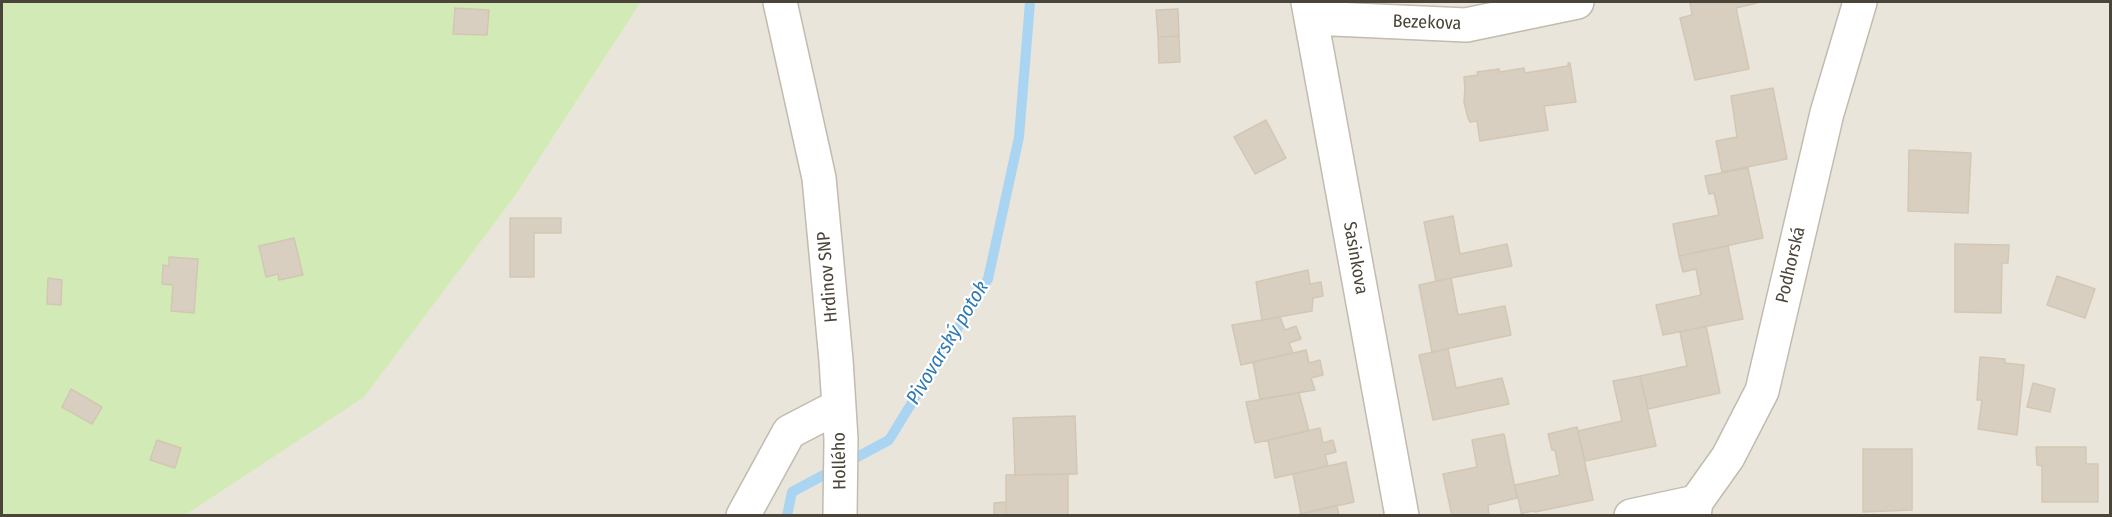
<!DOCTYPE html>
<meta charset="utf-8">
<style>
body{margin:0}
#map{position:relative;width:2112px;height:517px;overflow:hidden;background:#f6f3ec;font-family:"Fira Sans Condensed",sans-serif}
canvas{display:block}
.frame{position:absolute;inset:0;border:3px solid #4b4439;pointer-events:none}
</style>
<div id="map">
<canvas width="2112" height="517"></canvas>
<div class="frame"></div>
</div>
<script>
const g = document.querySelector('canvas').getContext('2d');
g.lineJoin = 'round';
function fill(path, color) { g.fillStyle = color; g.fill(path, 'evenodd'); }
const shape = rows => new Path2D(rows.map(r => 'M' + r).join(''));
function trace(path, color, width, dash) { g.strokeStyle = color; g.lineWidth = width; g.lineCap = dash ? 'butt' : 'round'; g.setLineDash(dash || []); g.stroke(path); }
function drawText(font, color, halo, rows, align = 'center') {
  g.font = font + ' "Fira Sans Condensed",sans-serif'; g.lineWidth = 4.5; g.setLineDash([]); g.textBaseline = 'middle'; g.strokeStyle = halo; g.fillStyle = color; for (const [text, x, y, turn = 0] of rows) {
    g.save(); g.translate(x, y); g.rotate((+turn || 0) * Math.PI / 180); g.textAlign = isNaN(turn) ? turn : align; if (halo) g.strokeText(text, 0, 0); g.fillText(text, 0, 0); g.restore();
  }
}
const residential = shape([
 [641,2,2110,2,2110,515,184,516,364,396,515,196]
]);
const green = shape([
 [2,2,641,2,515,196,364,397,184,516,2,515]
]);
const stream = shape([
 [787,516,792,492,889,440,988,279,1019,137,1030,2]
]);
const building = shape([
 [1690,2,1757,2,1757,3,1736,8,1749,69,1695,80,1680,18,1692,15,1690,2],
 [455,8,489,10,487,35,453,34,455,8],
 [1178,9,1179,36,1158,37,1156,10,1178,9],
 [1179,36,1180,62,1159,63,1158,37,1179,36],
 [1568,63,1570,63,1576,102,1544,106,1548,130,1480,141,1477,121,1470,122,1468,118,1464,102,1465,89,1464,77,1478,75,1477,72,1499,69,1500,72,1524,68,1525,73,1568,66,1568,63],
 [1773,88,1787,159,1722,172,1716,141,1737,137,1731,96,1773,88],
 [1266,120,1286,158,1255,174,1234,137,1266,120],
 [1909,150,1971,153,1968,213,1908,211,1909,150],
 [1748,168,1763,238,1679,256,1673,224,1719,215,1714,193,1709,194,1705,176,1748,168],
 [1453,216,1460,254,1507,244,1512,266,1436,281,1424,222,1453,216],
 [510,218,561,218,561,233,534,233,534,277,510,277,510,218],
 [294,238,303,275,279,280,278,274,266,277,259,246,294,238],
 [1955,244,2009,245,2008,263,2002,263,2001,313,1955,312,1955,244],
 [1728,246,1743,319,1663,335,1656,305,1701,295,1696,269,1683,272,1679,256,1728,246],
 [169,257,198,259,194,313,171,311,173,285,162,284,163,265,169,266,169,257],
 [1308,270,1310,284,1321,282,1323,296,1313,298,1312,311,1262,320,1256,282,1308,270],
 [2057,276,2095,289,2085,318,2047,305,2057,276],
 [48,278,62,280,61,305,47,304,48,278],
 [1451,278,1458,315,1505,306,1511,335,1432,352,1419,285,1451,278],
 [1280,317,1285,330,1296,326,1301,339,1289,343,1293,353,1241,365,1232,325,1280,317],
 [1706,326,1720,393,1648,409,1640,376,1687,366,1680,332,1706,326],
 [1448,349,1456,388,1502,378,1509,404,1433,420,1419,355,1448,349],
 [1306,350,1309,363,1320,360,1323,375,1311,378,1315,390,1260,399,1253,362,1306,350],
 [1980,357,2005,359,2005,363,2024,365,2017,435,1978,429,1982,400,1977,400,1980,357],
 [1640,376,1656,446,1585,461,1578,431,1622,421,1613,381,1640,376],
 [2033,383,2055,389,2050,412,2027,407,2033,383],
 [71,389,102,407,92,424,62,407,71,389],
 [1299,393,1309,431,1255,443,1246,402,1299,393],
 [1075,416,1077,474,1015,475,1013,418,1075,416],
 [1577,427,1593,500,1535,512,1534,511,1523,513,1522,516,1515,485,1560,475,1555,450,1552,450,1548,434,1577,427],
 [1320,428,1323,443,1333,440,1336,452,1325,455,1328,466,1275,478,1268,440,1320,428],
 [1504,434,1517,498,1488,505,1489,516,1452,516,1443,474,1477,467,1472,440,1504,434],
 [157,440,181,448,175,468,150,460,157,440],
 [2036,447,2086,447,2086,464,2098,464,2098,502,2042,502,2042,466,2037,465,2036,447],
 [1863,449,1912,449,1912,510,1863,512,1863,449],
 [1346,462,1354,502,1301,514,1293,474,1346,462],
 [1068,474,1068,516,1006,516,1006,475,1068,474],
 [1006,502,1006,516,994,516,994,503,1006,502],
 [1337,505,1339,516,1291,516,1301,514,1337,505]
]);
const minor = shape([
 [780,2,819,178,836,360,841,439,840,516],
 [1308,2,1402,516],
 [1311,18,1466,25,1577,2],
 [743,516,789,432,839,406],
 [1631,516,1696,502],
 [1694,516,1696,502,1728,457,1762,391,1827,113,1860,2]
]);
const streetNames = [
 ["Bezekova",1427,23,2],
 ["Sasinkova",1355,258,80],
 ["Podhorská",1791,265,-77],
 ["Hrdinov SNP",828,277,-95],
 ["Hollého",840,461,-91]
];
const waterNames = [
 ["Pivovarský potok",948,343,-59]
];
fill(residential, '#eae5da');
fill(green, '#d2eab5');
trace(stream, '#a9d4f2', 10);
fill(building, '#d8cfc1');
trace(building, '#d3c7b4', 1.5);
trace(minor, '#c2bbae', 36);
trace(minor, '#fff', 33);
drawText('18px', '#4b4439', '#fff', streetNames);
drawText('italic 20px', '#2e7ab2', '#fff', waterNames);
</script>
